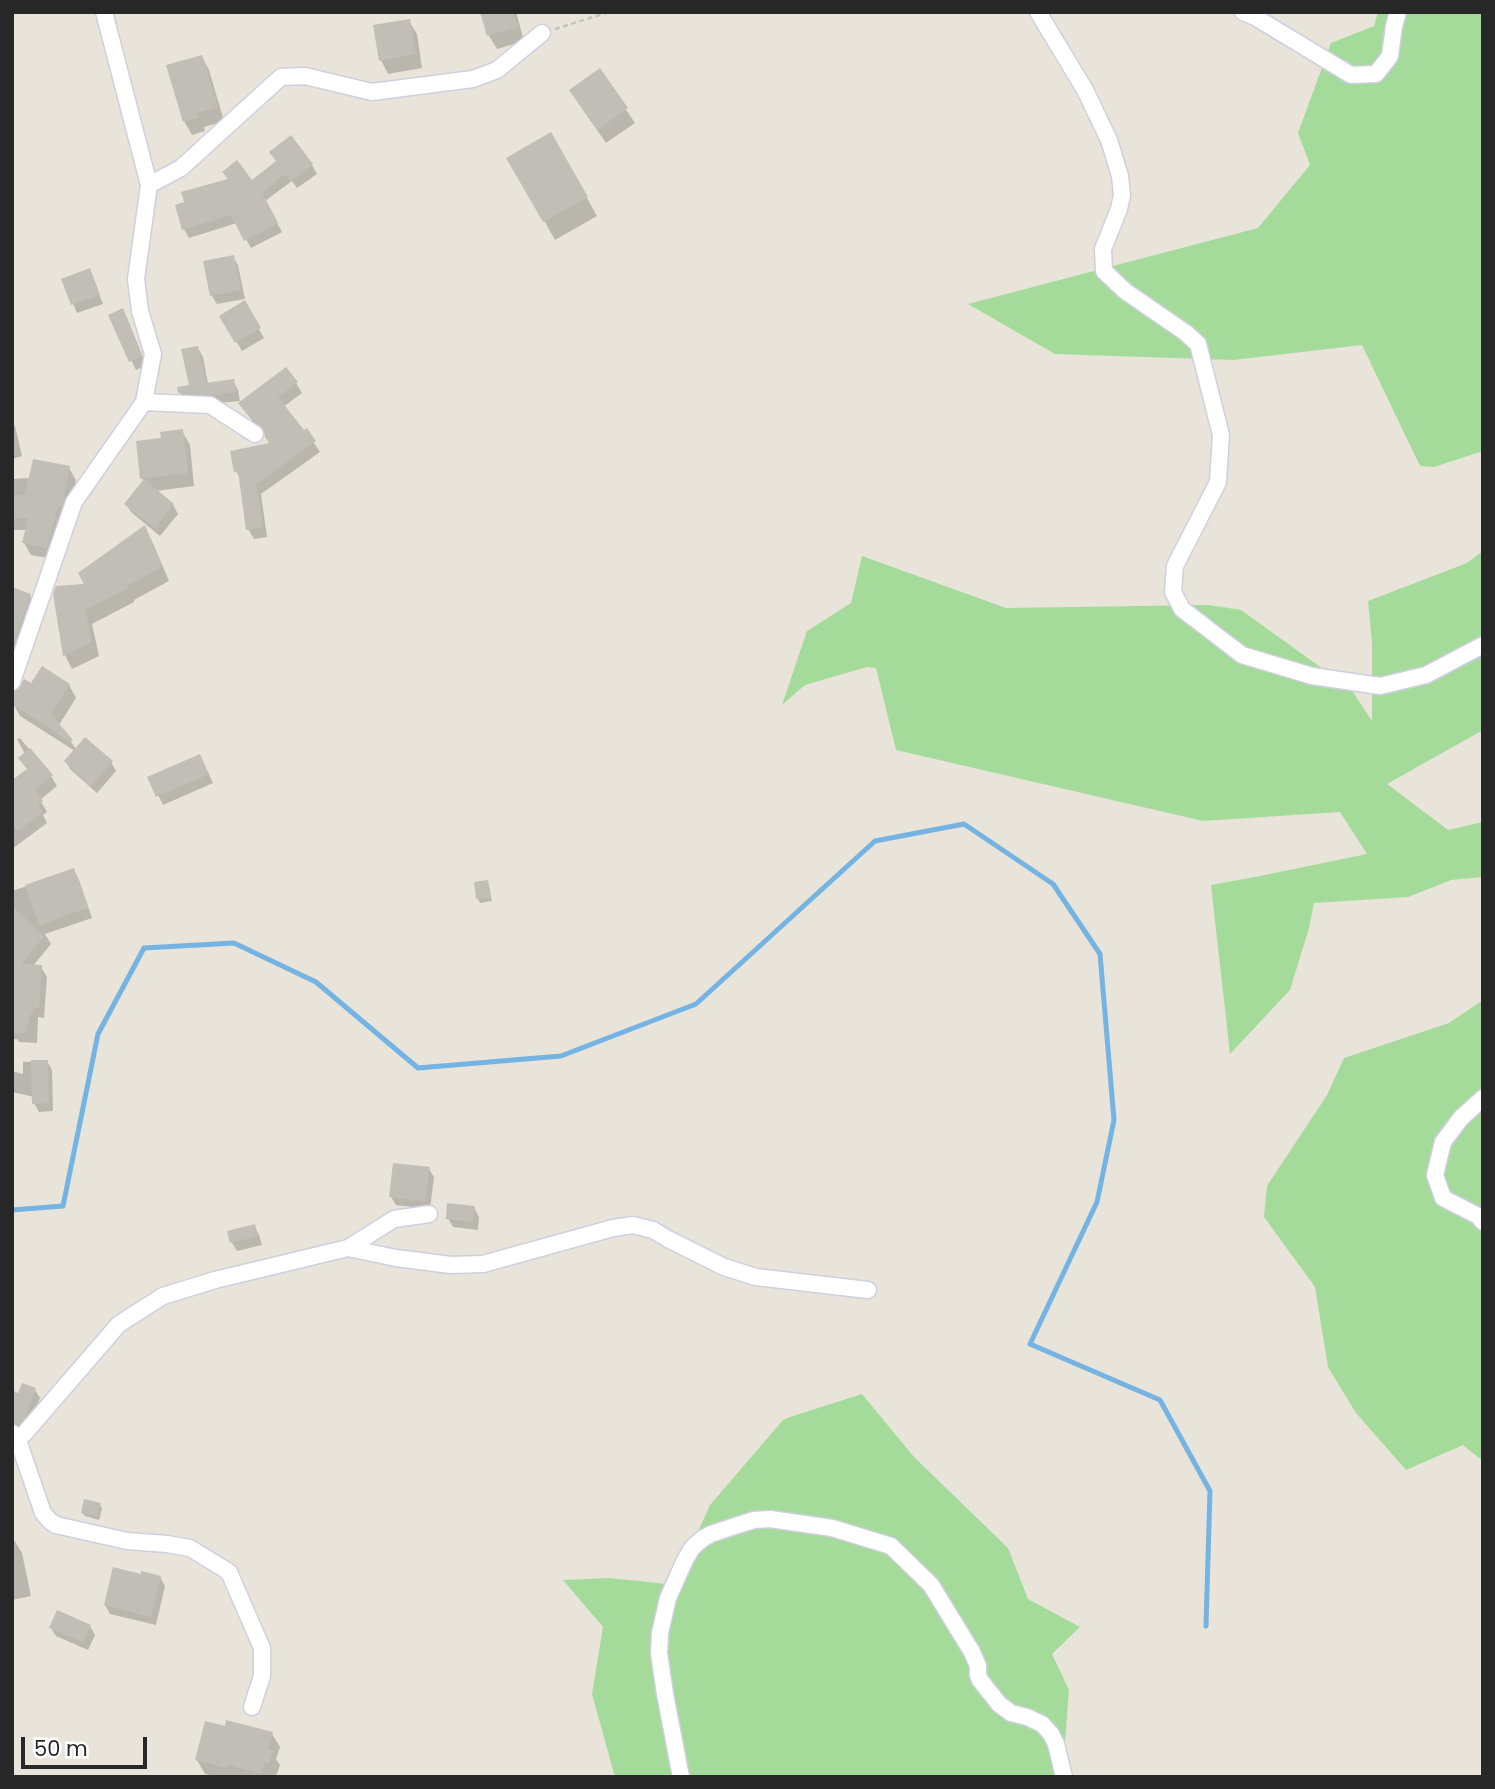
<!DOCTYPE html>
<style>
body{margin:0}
#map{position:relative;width:1495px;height:1789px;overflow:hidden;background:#e8e4d9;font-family:Poppins,sans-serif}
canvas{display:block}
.frame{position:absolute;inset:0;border:14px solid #272727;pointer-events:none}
.scale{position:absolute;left:21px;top:1737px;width:126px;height:32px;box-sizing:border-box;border:4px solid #272727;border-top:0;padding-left:9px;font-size:21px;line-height:24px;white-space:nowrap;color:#272727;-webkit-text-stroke:5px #fff;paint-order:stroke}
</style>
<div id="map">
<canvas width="1495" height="1789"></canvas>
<div class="frame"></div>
<div class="scale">50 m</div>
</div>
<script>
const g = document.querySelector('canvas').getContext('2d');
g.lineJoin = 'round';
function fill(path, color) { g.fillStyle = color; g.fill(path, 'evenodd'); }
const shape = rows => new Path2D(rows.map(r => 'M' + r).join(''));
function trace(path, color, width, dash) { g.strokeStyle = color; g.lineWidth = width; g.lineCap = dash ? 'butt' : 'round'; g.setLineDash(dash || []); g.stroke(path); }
const green = shape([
 [1378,12,1483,12,1483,451,1434,467,1420,466,1362,345,1233,360,1055,354,968,304,1258,228,1310,165,1298,133,1331,43,1374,26],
 [1483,551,1483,730,1387,784,1448,830,1483,822,1483,877,1451,880,1408,897,1314,903,1309,928,1290,990,1230,1054,1211,885,1260,876,1367,854,1340,812,1203,821,896,750,876,668,867,667,805,685,782,705,807,631,851,603,862,556,1006,608,1209,605,1241,610,1351,689,1372,721,1372,643,1368,601,1467,563],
 [1483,1000,1483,1461,1463,1445,1406,1470,1356,1413,1328,1367,1315,1287,1264,1217,1267,1186,1327,1095,1344,1058,1449,1023],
 [862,1394,914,1457,1008,1548,1028,1599,1080,1627,1052,1654,1069,1690,1064,1756,1071,1777,615,1777,592,1694,603,1627,563,1580,609,1578,667,1584,692,1545,710,1505,783,1420,787,1418]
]);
const shadow = shape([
 [482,12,516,12,524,41,497,49,489,36],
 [409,21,417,34,422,68,388,74,381,60],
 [202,57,209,70,224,121,204,127,205,131,192,135,184,121],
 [600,71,635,123,606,143,579,104],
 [551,134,597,216,555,240,509,158],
 [277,161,312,165,317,174,297,188,292,181,265,201,282,232,251,248,237,223,189,238,184,229,251,182],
 [233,257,238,265,245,299,217,304,212,296],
 [89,270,103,304,77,313,63,280],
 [244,303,264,338,242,351,222,316],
 [110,316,127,318,146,365,136,370],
 [198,348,203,357,208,384,233,381,238,390,240,401,219,403,185,401,180,392,191,387],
 [296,383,302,393,283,407,303,433,306,431,320,452,261,494,267,537,254,539,248,529,241,480,236,471,271,444,266,435,258,429,241,403],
 [12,421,15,426,22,456,12,459],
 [182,431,190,445,194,486,156,491,173,505,178,514,160,536,131,512,126,504,144,482,142,478,163,439],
 [69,468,76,480,69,515,53,559,31,555,24,543,27,530,12,530,12,479,31,478],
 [145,528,152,541,169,581,134,600,134,602,92,624,99,656,72,669,65,655,55,594,87,585],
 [12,588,30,596,38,610,12,677],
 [69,685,76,698,59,725,76,749,111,762,116,771,97,793,71,770,66,762,75,751,20,716,13,703,31,686],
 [20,738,51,776,57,786,40,800,47,812,43,815,47,823,12,849,12,784,29,772,25,754,17,739],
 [204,764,213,783,163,805,150,778],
 [74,870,79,880,92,918,45,934,51,944,33,966,41,967,47,977,44,1018,38,1017,37,1043,19,1042,17,1039,12,1039,12,891],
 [487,882,489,886,492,901,480,903,478,899,476,884],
 [47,1061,52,1070,53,1111,39,1112,34,1103,34,1097,12,1092,12,1071,23,1074,23,1062],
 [429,1169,434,1177,430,1209,396,1205,391,1197],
 [474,1208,479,1217,478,1230,453,1227,448,1218],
 [254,1226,259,1235,262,1245,237,1251,232,1243,229,1232],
 [35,1390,40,1398,29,1426,12,1431,12,1392,19,1395],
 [100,1505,102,1509,99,1520,85,1516,82,1513],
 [12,1540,14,1540,22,1553,31,1596,12,1600],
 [160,1577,165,1586,156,1625,110,1614,105,1605],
 [90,1626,95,1635,88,1650,56,1636,51,1628],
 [272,1734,280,1747,276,1759,280,1765,276,1776,272,1775,272,1777,217,1777,205,1774,197,1760]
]);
const stream = shape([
 [12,1210,63,1206,98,1034,144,948,234,943,316,982,418,1068,561,1056,696,1004,875,841,964,824,1053,884,1100,954,1114,1120,1097,1202,1030,1344,1160,1400,1210,1491,1206,1626]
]);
const building = shape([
 [480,12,513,12,518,27,487,36],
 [410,19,416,54,379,61,373,25],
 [202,55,218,107,197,113,199,117,183,122,166,65],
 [600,68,628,108,597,130,569,90],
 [551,132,588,197,543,222,506,158],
 [291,135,313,164,291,181,285,174,262,192,278,223,244,241,231,215,182,230,175,205,184,202,181,192,228,179,222,172,237,160,252,180,276,161,269,152],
 [234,255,241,290,210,296,203,261],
 [90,268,100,295,71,305,61,279],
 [245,300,261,328,235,343,219,316],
 [123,308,142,355,142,356,129,362,108,315],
 [198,346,206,383,234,379,236,392,213,395,178,393,177,387,189,385,181,349],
 [286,367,298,382,278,397,304,430,307,428,316,441,256,484,263,527,246,530,238,471,234,472,230,451,269,443,265,437,264,429,251,419,238,403],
 [183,429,188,473,140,479,136,441,161,438,160,432],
 [33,459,70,466,63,502,61,507,58,506,47,548,22,543,28,518,12,519,12,496,25,495],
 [144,479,174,504,155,528,124,504],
 [145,525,162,567,127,586,128,588,85,610,92,642,63,656,53,594,56,586,84,584,78,573],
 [12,587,31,594,12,648],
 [42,666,70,684,51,714,73,740,71,742,12,704,12,692,19,689,24,679,31,683],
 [85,737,113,761,91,786,64,761],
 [30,748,53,775,35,790,43,801,38,805,43,812,18,831,12,824,12,780,27,769,18,758],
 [200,754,209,774,156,797,147,777],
 [74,868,88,908,39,925,25,885],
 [488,880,491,898,476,899,474,882],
 [12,906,44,936,21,964,42,965,39,1008,34,1008,33,1014,30,1014,25,1033,12,1033],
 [31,1060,48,1060,49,1103,32,1104],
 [393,1163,430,1167,425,1201,389,1197],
 [447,1203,475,1206,473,1222,446,1219],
 [255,1224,258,1236,230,1243,227,1231],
 [22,1383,36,1388,25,1417,18,1425,12,1423,12,1390,18,1393],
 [84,1499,101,1503,97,1517,81,1513],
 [113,1567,141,1574,141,1571,161,1576,151,1617,104,1605],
 [57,1610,91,1625,83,1642,49,1628],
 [226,1720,273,1732,268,1749,273,1750,269,1764,265,1762,261,1774,228,1765,227,1768,195,1760,205,1721,225,1726]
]);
const path = shape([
 [555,29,609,12]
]);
const street = shape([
 [1038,12,1085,90,1109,140,1120,176,1122,195,1119,209,1103,249,1104,271,1125,291,1186,333,1198,344,1221,435,1218,482,1175,566,1173,592,1182,609,1242,655,1312,676,1380,686,1426,675,1483,645],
 [1243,12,1255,17,1351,75,1376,74,1390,56,1394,26,1398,12],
 [149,185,181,168,281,77,305,76,372,92,473,79,497,70,542,33],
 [144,402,210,405,255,434],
 [12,682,74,502,144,402,153,354,140,311,136,279,149,185,104,12],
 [1483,1098,1461,1118,1443,1142,1435,1175,1443,1198,1478,1216,1483,1222],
 [348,1248,394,1219,429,1214],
 [12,1433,17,1437,24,1434,119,1324,163,1296,215,1280,348,1248,396,1258,451,1265,483,1264,613,1228,633,1225,653,1230,668,1239,724,1267,756,1277,868,1290],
 [17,1437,43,1513,50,1521,56,1525,127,1541,167,1544,190,1548,229,1572,262,1648,262,1676,252,1707],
 [681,1777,665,1694,659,1653,660,1633,668,1598,685,1560,692,1548,702,1539,711,1534,738,1525,754,1520,770,1519,832,1528,891,1546,931,1585,972,1652,978,1666,978,1675,980,1680,999,1704,1011,1713,1027,1717,1042,1724,1051,1734,1056,1744,1064,1777]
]);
fill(green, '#a5db9a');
fill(shadow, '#0003');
trace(stream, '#74b3e2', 5);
fill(building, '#c0beb6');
trace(street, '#cfcfdf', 19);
trace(path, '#c3c3c3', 2.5, [5, 3.5]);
trace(street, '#fff', 16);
</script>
